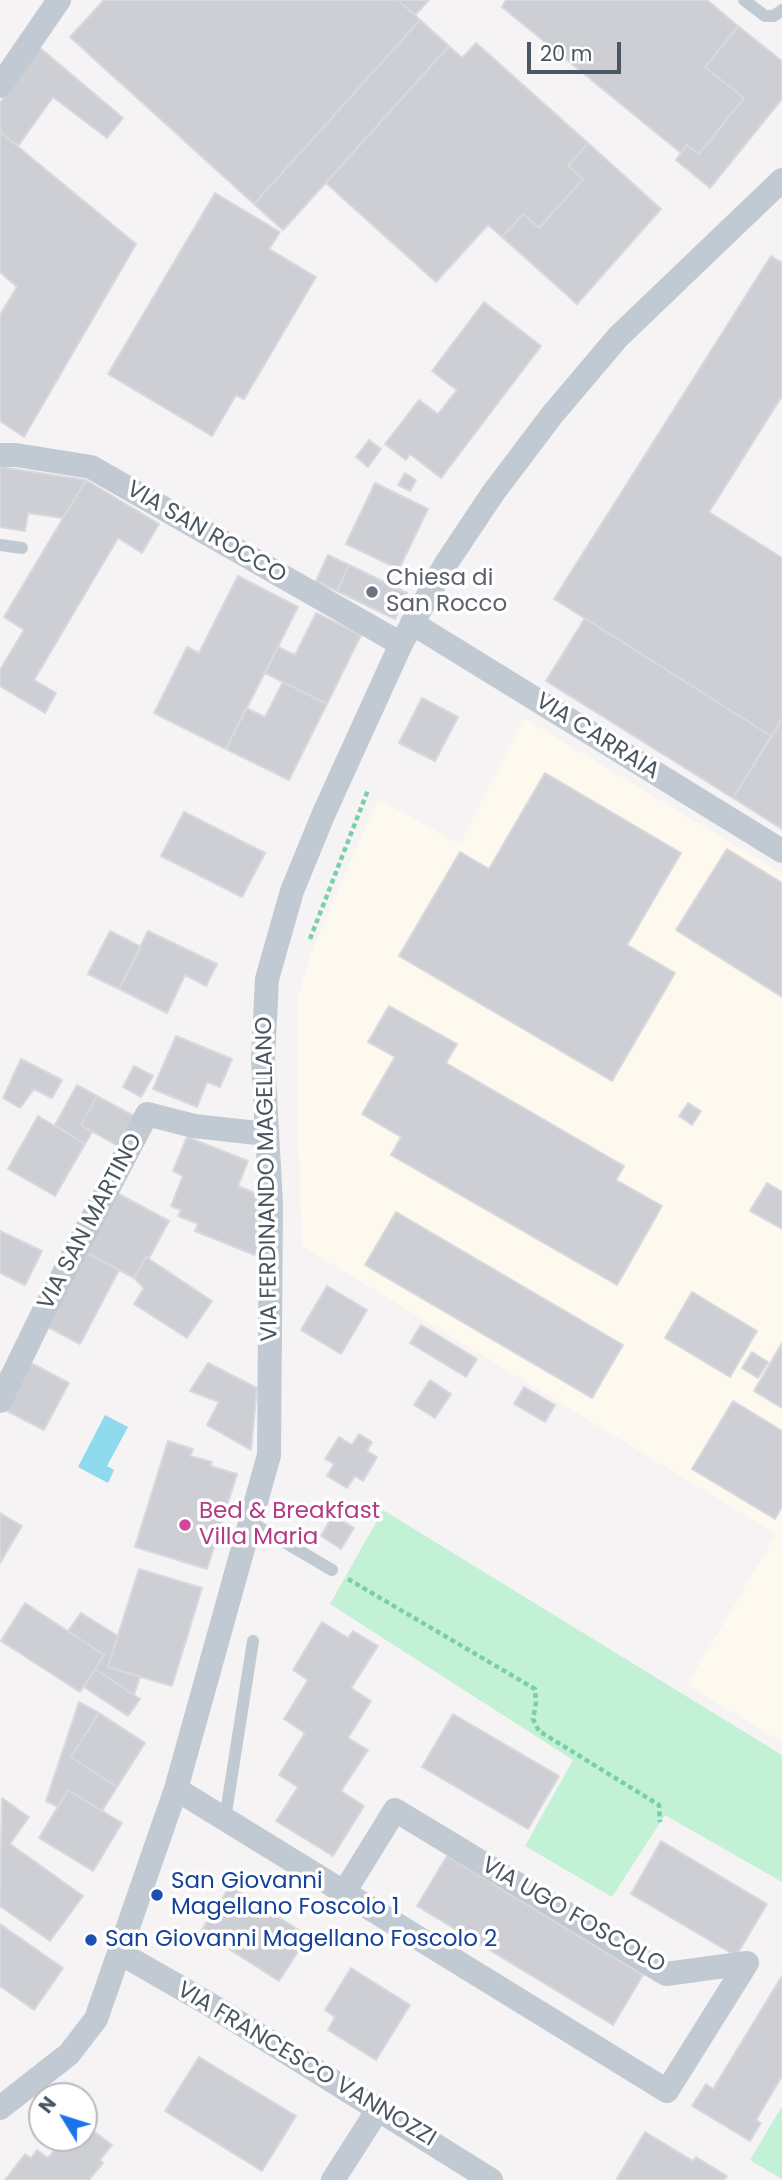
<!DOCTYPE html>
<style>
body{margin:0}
#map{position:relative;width:782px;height:2180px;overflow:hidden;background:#f5f3f3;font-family:Poppins,sans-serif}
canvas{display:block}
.north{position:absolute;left:28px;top:2082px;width:70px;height:70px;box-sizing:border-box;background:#fff;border:2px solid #b7bbc0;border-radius:50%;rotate:308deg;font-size:19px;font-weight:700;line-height:28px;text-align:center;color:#4a5661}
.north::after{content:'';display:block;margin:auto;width:24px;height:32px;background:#1a73e8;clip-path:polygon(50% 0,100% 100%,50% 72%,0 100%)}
.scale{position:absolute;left:527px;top:42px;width:94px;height:32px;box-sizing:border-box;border:4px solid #4a5661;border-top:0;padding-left:9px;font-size:21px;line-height:24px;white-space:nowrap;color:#4a5661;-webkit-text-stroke:5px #fff;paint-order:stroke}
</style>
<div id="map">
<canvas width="782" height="2180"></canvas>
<div class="north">N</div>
<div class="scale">20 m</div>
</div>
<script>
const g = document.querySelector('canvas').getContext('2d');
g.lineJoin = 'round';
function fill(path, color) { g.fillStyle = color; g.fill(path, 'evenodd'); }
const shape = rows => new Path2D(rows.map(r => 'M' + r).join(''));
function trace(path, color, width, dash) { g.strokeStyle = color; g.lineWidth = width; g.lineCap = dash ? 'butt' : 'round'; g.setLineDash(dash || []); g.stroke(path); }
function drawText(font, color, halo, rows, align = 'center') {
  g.font = font + ' Poppins,sans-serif'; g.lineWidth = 7; g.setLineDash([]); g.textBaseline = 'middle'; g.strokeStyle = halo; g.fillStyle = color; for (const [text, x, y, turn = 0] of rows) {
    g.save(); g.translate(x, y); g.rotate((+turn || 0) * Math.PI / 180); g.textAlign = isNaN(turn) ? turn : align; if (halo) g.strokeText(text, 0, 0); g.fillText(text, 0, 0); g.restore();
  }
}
const commercial = shape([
 [524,718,782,874,782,1742,687,1685,776,1534,302,1246,297,1098,297,1003,309,957,378,799,460,844]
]);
const green = shape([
 [383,1510,782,1755,782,1882,665,1815,612,1897,525,1846,573,1760,330,1604],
 [782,2106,782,2179,750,2160]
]);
const water = shape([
 [105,1415,128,1427,107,1466,114,1470,108,1483,78,1467]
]);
const building = shape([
 [104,0,398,0,420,20,254,204,70,37,104,0],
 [398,0,429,0,415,15,398,0],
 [506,0,707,0,738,26,705,67,744,98,699,154,687,145,681,153,502,7,506,0],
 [420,20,449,46,283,230,254,204,420,20],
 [738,26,782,61,782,99,710,188,676,160,687,145,699,154,744,98,705,67,738,26],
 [476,43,588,143,568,166,583,179,539,228,523,214,502,237,488,225,436,282,326,183,449,46,462,58,476,43],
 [39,47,123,118,107,138,53,97,18,146,0,132,0,103,39,47],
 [0,132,136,244,24,437,0,421,0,315,17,287,0,272,0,132],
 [588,143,661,209,577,304,502,237,523,214,539,228,583,179,568,166,588,143],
 [215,193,280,232,269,249,316,277,244,399,236,395,212,436,108,374,215,193],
 [771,256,782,263,782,396,709,512,782,558,782,718,771,736,554,599,771,256],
 [484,302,541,346,441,478,410,454,406,460,385,444,419,400,438,414,457,390,432,371,484,302],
 [369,440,381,449,368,467,356,457,369,440],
 [0,467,86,480,63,518,28,513,25,531,0,527,0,467],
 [405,473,416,480,410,491,398,485,405,473],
 [86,480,159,524,142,553,118,538,34,680,56,693,45,713,0,686,0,670,24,630,4,617,86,480],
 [375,483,428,509,399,569,346,544,375,483],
 [328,555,349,565,337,591,316,581,328,555],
 [349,565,407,593,395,619,337,591,349,565],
 [238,576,298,607,226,749,154,713,187,647,199,653,238,576],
 [316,613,361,635,327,704,265,673,278,647,295,655,316,613],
 [585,618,771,736,733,798,546,681,585,618],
 [283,682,327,704,289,780,226,749,246,708,265,717,283,682],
 [422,698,458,717,435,761,399,743,422,698],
 [782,720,782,829,733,798,782,720],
 [545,773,681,853,627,945,675,973,612,1081,399,956,460,852,489,869,545,773],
 [184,812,265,853,242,897,161,856,184,812],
 [727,849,782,883,782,997,676,930,727,849],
 [110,931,141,947,119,989,88,974,110,931],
 [148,931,217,964,206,986,185,975,167,1013,119,989,148,931],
 [389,1006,457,1044,446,1063,624,1166,616,1180,662,1206,617,1285,391,1155,401,1137,362,1114,395,1057,368,1042,389,1006],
 [176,1036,232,1059,220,1087,207,1082,197,1107,153,1089,176,1036],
 [21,1059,62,1080,52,1098,34,1089,20,1108,3,1098,21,1059],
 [134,1066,153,1076,141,1097,123,1087,134,1066],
 [77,1085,97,1096,81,1125,92,1132,85,1144,55,1125,77,1085],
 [97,1096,134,1116,118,1146,81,1125,97,1096],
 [688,1103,701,1111,692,1125,679,1116,688,1103],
 [38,1116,85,1144,55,1196,8,1169,38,1116],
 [187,1137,248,1161,238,1186,257,1194,257,1256,195,1231,198,1224,178,1216,181,1210,171,1206,183,1176,173,1171,187,1137],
 [767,1183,782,1192,782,1229,750,1211,767,1183],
 [115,1192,169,1221,149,1258,146,1257,134,1278,83,1251,115,1192],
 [396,1212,623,1345,592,1398,365,1265,396,1212],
 [0,1231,42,1251,25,1285,0,1273,0,1231],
 [83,1251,119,1270,80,1344,44,1325,83,1251],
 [146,1257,212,1301,187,1338,134,1304,144,1288,134,1278,146,1257],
 [327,1286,367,1310,341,1354,301,1330,327,1286],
 [692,1292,757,1331,730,1377,665,1338,692,1292],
 [421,1325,477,1359,466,1377,410,1343,421,1325],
 [782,1343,782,1408,754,1391,782,1343],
 [752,1352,768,1362,758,1378,742,1368,752,1352],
 [29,1362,69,1383,44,1430,3,1409,29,1362],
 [208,1363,257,1388,251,1450,207,1425,219,1402,190,1391,208,1363],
 [430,1380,451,1394,435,1418,414,1405,430,1380],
 [524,1387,555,1405,545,1422,514,1404,524,1387],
 [733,1401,782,1431,782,1507,775,1519,692,1469,733,1401],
 [359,1434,372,1442,367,1451,377,1457,363,1481,355,1476,347,1488,327,1476,334,1464,325,1459,339,1437,352,1445,359,1434],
 [168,1441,193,1449,190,1456,212,1462,210,1466,237,1474,207,1569,135,1547,168,1441],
 [0,1513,22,1526,0,1563,0,1513],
 [333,1515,354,1528,341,1549,321,1536,333,1515],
 [139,1569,202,1588,172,1686,108,1667,139,1569],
 [25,1603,104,1655,80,1692,1,1641,25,1603],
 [81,1613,118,1636,108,1667,140,1677,134,1695,95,1669,104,1655,68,1631,81,1613],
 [322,1622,348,1638,353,1631,378,1646,351,1688,371,1701,348,1738,368,1750,341,1791,364,1806,333,1856,276,1821,298,1787,279,1775,305,1733,284,1719,308,1680,293,1670,322,1622],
 [95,1669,140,1699,128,1716,84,1687,95,1669],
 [79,1702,99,1713,71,1757,117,1787,102,1811,68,1790,58,1807,46,1801,79,1702],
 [99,1713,145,1743,117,1787,71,1757,99,1713],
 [453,1714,559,1776,528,1829,422,1767,453,1714],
 [68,1790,122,1823,93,1871,39,1838,68,1790],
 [2,1798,29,1817,10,1844,83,1896,50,1941,0,1906,2,1798],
 [661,1841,767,1904,736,1956,631,1894,661,1841],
 [447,1856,643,1975,613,2025,417,1906,447,1856],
 [230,1886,308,1936,279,1981,201,1931,230,1886],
 [0,1924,63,1968,34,2010,0,1986,0,1924],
 [351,1968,410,2005,376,2060,328,2030,335,2017,325,2010,351,1968],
 [782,1976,782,2076,756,2120,761,2123,750,2141,692,2106,706,2084,713,2089,782,1976],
 [199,2057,296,2116,262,2171,165,2111,199,2057],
 [84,2124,112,2145,100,2160,103,2163,89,2180,5,2180,25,2154,31,2158,37,2150,48,2158,63,2138,84,2138,84,2124],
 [645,2132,693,2161,696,2157,727,2176,724,2180,616,2180,645,2132]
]);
const path = shape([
 [310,939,368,790],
 [348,1579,535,1689,536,1703,533,1719,539,1731,659,1805,660,1822]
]);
const service = shape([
 [744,0,765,16,774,16,782,10],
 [0,545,22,548],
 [252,1523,332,1570],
 [225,1819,253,1641]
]);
const minor = shape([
 [0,86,59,0],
 [0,455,16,455,91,467,401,644],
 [412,623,782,851],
 [0,1401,43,1313,147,1114,194,1126,266,1134],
 [176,1789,667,2091,747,1963,666,1974,395,1810,345,1891],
 [120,1953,209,2004,491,2180],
 [0,2108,69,2054,96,2019,176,1789,269,1455,271,1204,263,1059,267,979,292,891,324,813,401,644,445,565,493,493,552,415,618,337,782,180],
 [333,2180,379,2108]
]);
const markers = [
 [372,592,7,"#6b7280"],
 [185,1525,7,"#d1479c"],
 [157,1895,7,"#1a4fb4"],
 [91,1940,7,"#1a4fb4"]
];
const streetNames = [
 ["VIA SAN ROCCO",206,533,30],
 ["VIA CARRAIA",597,737,32],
 ["VIA FERDINANDO MAGELLANO",268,1179,-91],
 ["VIA SAN MARTINO",91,1222,-62],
 ["VIA UGO FOSCOLO",573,1916,30],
 ["VIA FRANCESCO VANNOZZI",306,2065,31]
];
const worshipNames = [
 ["Chiesa di",386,579],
 ["San Rocco",386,605]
];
const hotelNames = [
 ["Bed & Breakfast",199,1512],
 ["Villa Maria",199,1538]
];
const transitNames = [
 ["San Giovanni",171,1882],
 ["Magellano Foscolo 1",171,1908],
 ["San Giovanni Magellano Foscolo 2",105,1940]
];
fill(commercial, '#fdf9ef');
fill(green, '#c3f1d5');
fill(water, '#90daee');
fill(building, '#cdcfd5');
trace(building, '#d7d9de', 2);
trace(path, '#7ad0a6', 4.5, [5, 3.5]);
trace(service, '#c1cad2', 12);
trace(minor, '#c1cad2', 24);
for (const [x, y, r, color] of markers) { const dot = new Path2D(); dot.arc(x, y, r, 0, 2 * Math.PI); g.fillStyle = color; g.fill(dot); trace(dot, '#fff', 2.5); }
drawText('23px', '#4a5661', '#fff', streetNames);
drawText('23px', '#5b616d', '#fff', worshipNames, 'left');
drawText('23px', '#b23c85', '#fff', hotelNames, 'left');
drawText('23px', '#164399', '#fff', transitNames, 'left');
</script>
